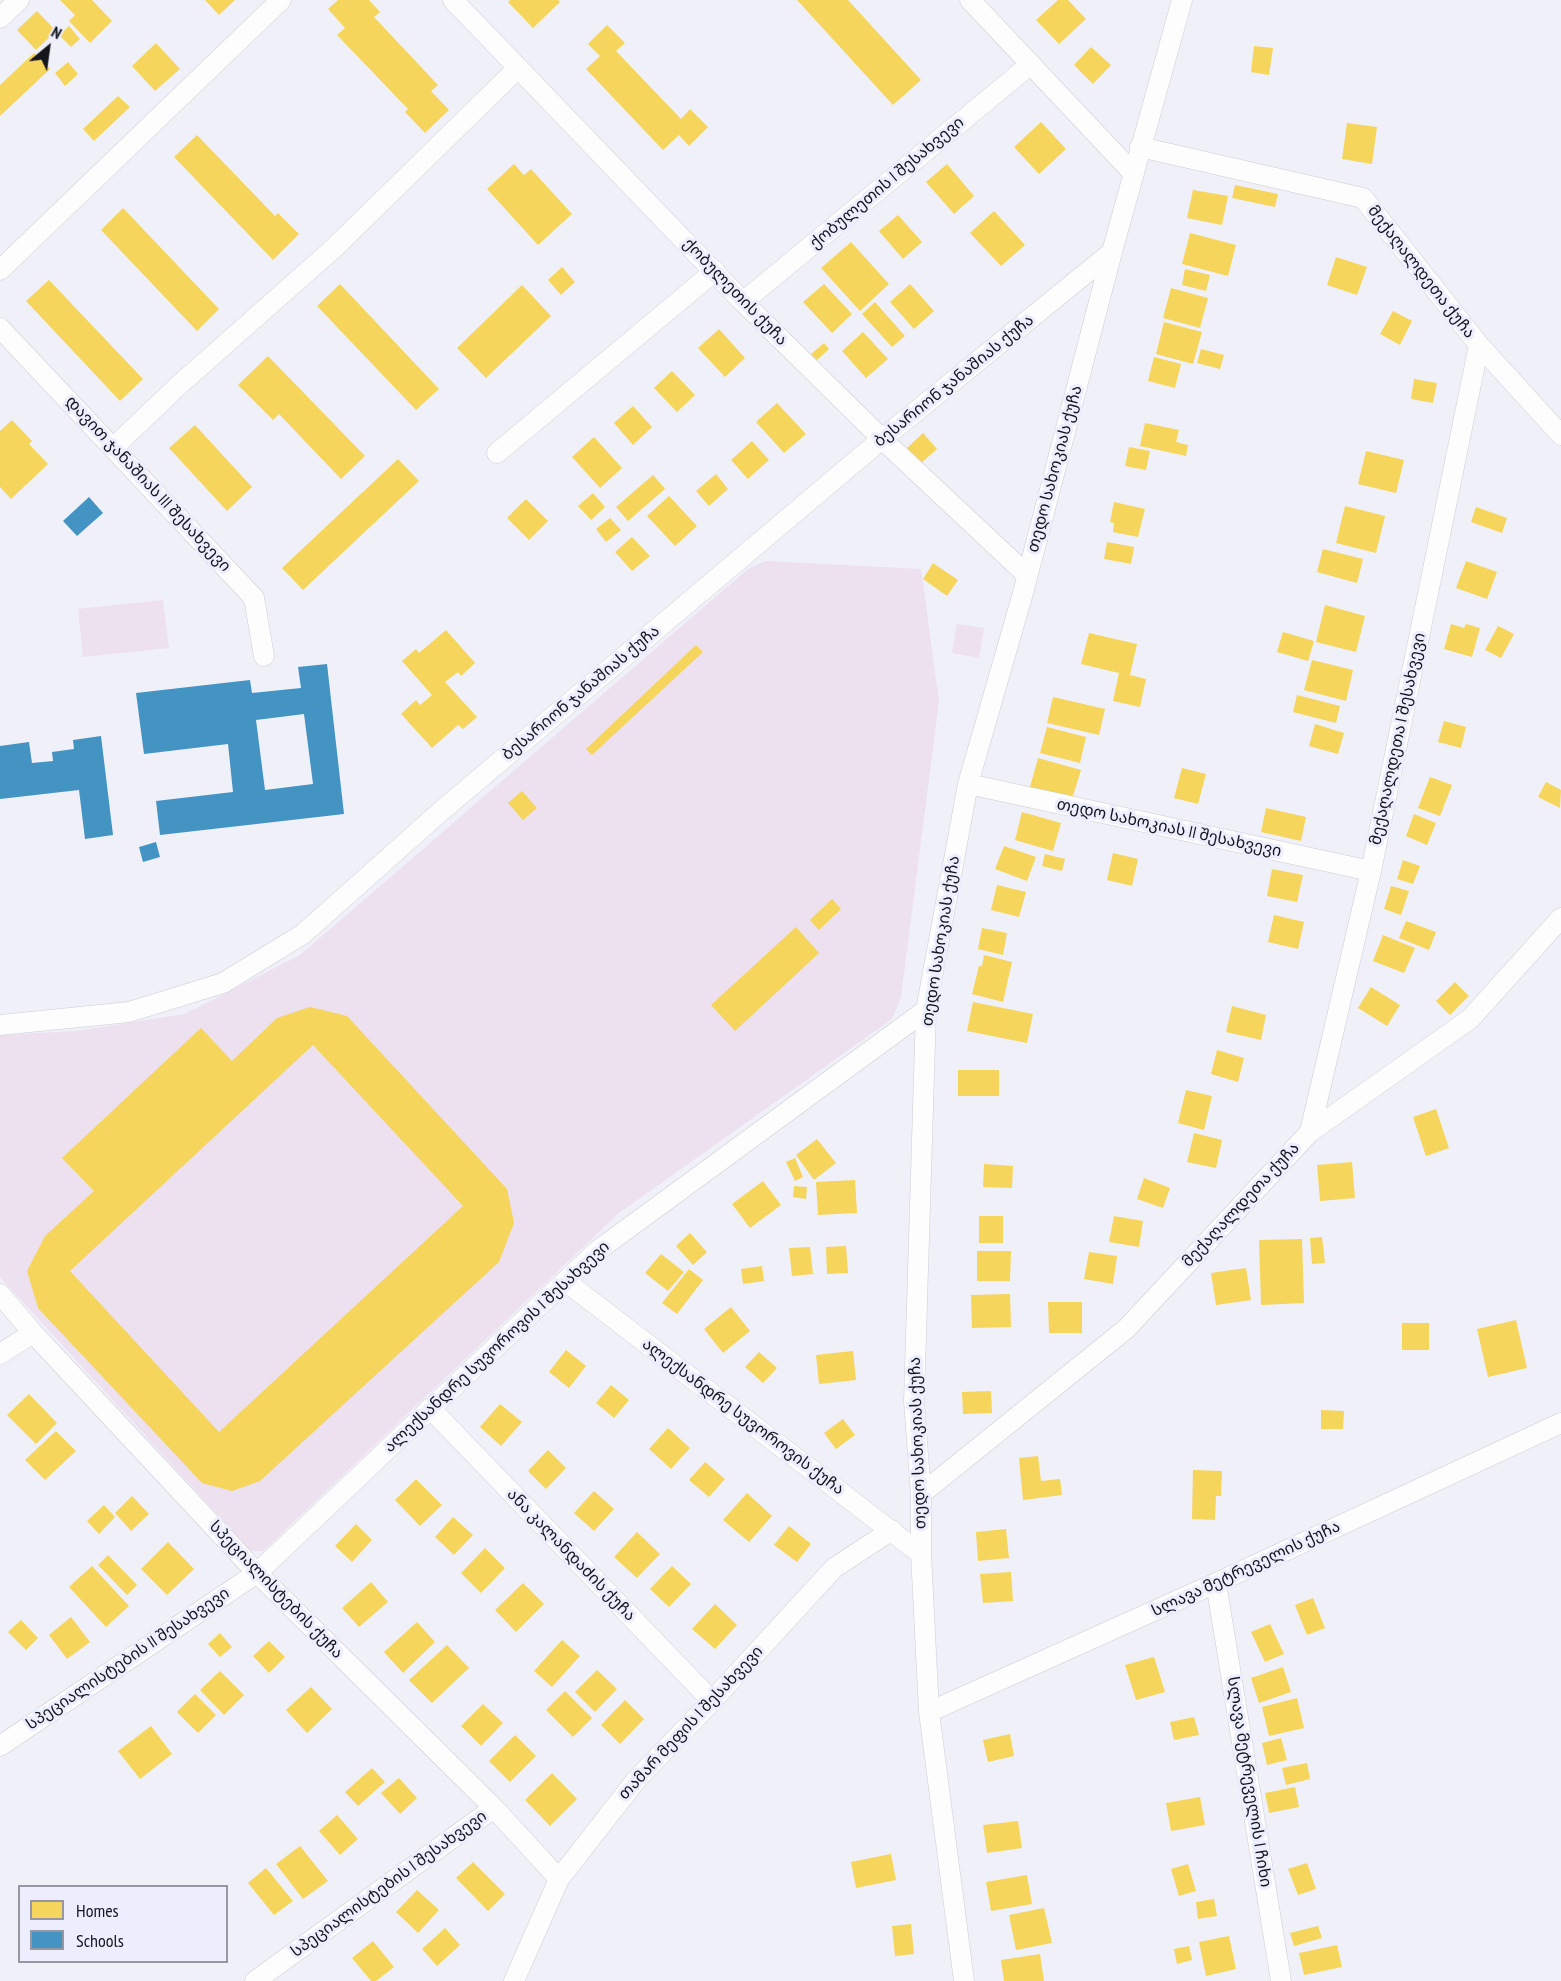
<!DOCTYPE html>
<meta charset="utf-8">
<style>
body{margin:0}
#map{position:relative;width:1561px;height:1981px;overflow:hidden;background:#f0f0f9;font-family:"PT Sans Narrow",sans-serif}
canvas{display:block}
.legend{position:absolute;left:18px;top:1885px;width:210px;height:78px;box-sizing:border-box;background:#ecedfd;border:2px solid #9697a3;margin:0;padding:8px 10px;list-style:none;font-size:18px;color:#15151c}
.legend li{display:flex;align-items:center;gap:12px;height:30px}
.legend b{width:30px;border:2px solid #9697a3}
.north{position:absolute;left:18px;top:18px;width:60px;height:60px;-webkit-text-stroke:4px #ecedfd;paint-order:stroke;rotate:29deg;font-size:16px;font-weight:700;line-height:24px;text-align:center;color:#15151c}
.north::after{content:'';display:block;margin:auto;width:21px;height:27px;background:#15151c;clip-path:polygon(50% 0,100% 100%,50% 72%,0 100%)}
</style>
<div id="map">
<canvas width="1561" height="1981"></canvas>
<ul class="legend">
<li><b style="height:16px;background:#f6d55c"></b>Homes</li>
<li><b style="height:16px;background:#4393c3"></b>Schools</li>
</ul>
<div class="north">N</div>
</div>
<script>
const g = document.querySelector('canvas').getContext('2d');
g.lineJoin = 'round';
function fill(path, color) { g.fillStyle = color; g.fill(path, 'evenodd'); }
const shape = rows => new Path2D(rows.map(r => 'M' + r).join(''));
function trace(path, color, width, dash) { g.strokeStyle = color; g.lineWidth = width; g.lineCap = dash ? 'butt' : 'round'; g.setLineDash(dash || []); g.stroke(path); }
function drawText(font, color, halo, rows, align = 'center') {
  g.font = font + ' "PT Sans Narrow","Noto Sans Georgian",sans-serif'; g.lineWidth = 6; g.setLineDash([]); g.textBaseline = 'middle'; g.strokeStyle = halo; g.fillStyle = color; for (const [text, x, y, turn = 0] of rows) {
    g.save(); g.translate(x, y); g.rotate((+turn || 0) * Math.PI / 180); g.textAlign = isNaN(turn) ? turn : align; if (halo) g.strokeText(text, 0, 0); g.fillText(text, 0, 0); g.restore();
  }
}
const green = shape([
 [766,561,921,569,939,701,901,997,892,1019,619,1213,263,1551,251,1551,0,1277,0,1035,76,1031,185,1014,300,955,748,569],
 [163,600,169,648,83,657,78,609],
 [957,624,984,628,979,658,952,653]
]);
const homes = shape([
 [60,0,92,0,112,21,90,43,69,21,75,15],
 [205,0,235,0,219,15],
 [338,0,369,0,380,12,374,17,438,85,431,91,449,110,425,133,405,112,408,109,337,35,345,28,328,9],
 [510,0,558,0,560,2,533,28,508,2],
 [797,0,848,0,921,80,893,105],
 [1058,0,1068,0,1086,19,1059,44,1036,20],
 [37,11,56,31,36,50,17,30],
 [607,25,625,43,616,51,681,119,690,109,708,127,689,146,679,135,663,150,586,69,600,56,588,44],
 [69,26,80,39,71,47,59,35],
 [156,43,180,69,155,91,132,66],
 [1254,46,1273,48,1269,75,1251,72],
 [1091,47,1111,65,1093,84,1074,65],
 [34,53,50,69,0,116,0,85],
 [68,62,78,74,65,86,55,73],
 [118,96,130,107,94,141,83,129],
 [1041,122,1066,149,1039,174,1014,147],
 [1347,123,1377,127,1372,164,1342,159],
 [197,135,275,216,278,213,299,234,273,260,174,157],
 [514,164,524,175,531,169,572,214,538,245,487,189],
 [947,164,974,196,954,214,926,182],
 [1235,185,1278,194,1275,207,1232,198],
 [1193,190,1228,196,1222,225,1187,218],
 [123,208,219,309,197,331,101,230],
 [994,211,1025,245,1001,266,970,233],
 [898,215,922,242,903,259,879,231],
 [1190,233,1236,245,1228,276,1182,264],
 [851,242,889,284,860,311,821,268],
 [1336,257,1367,267,1357,295,1327,285],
 [562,267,575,282,561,295,548,280],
 [1185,269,1210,275,1206,291,1182,285],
 [49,280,143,379,120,401,26,301],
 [340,284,439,389,416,410,317,306],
 [824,284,852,314,832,333,803,302],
 [910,284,934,311,914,329,890,302],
 [522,285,551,316,486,378,457,348],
 [1171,288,1208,298,1200,328,1163,318],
 [875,302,905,336,892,347,862,314],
 [1393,311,1412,321,1400,345,1380,334],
 [1164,322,1202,332,1193,364,1156,354],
 [719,329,745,358,725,377,698,348],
 [863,332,888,359,866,378,842,351],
 [824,343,829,349,817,360,811,354],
 [1201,349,1224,355,1220,369,1197,363],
 [268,356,365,456,341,479,279,414,273,420,238,385],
 [1154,357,1181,364,1175,388,1148,381],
 [672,371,695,395,677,412,654,388],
 [1414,379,1437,383,1433,403,1411,399],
 [777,403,806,434,784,453,756,422],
 [633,406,652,427,633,445,614,423],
 [12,420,32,441,29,444,48,464,11,499,0,487,0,431],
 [1145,423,1179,430,1176,442,1188,445,1186,456,1140,446],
 [195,425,252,487,227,511,169,448],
 [923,433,937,449,919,465,905,450],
 [594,437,622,468,600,488,572,457],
 [752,441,769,460,748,479,731,460],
 [1129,447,1150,451,1146,470,1125,466],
 [1366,451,1404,460,1396,493,1358,484],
 [398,459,419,481,303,590,282,568],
 [716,474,728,489,709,506,696,491],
 [653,475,665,489,628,521,616,507],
 [593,493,605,507,591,520,578,506],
 [669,496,697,526,675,546,647,516],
 [526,499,548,521,529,540,507,518],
 [1114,502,1145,509,1138,537,1113,532,1114,523,1110,522],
 [1345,506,1385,516,1376,553,1336,543],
 [1476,507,1507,518,1502,533,1471,522],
 [610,518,621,530,606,542,596,529],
 [632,537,650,556,632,571,615,552],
 [1107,542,1134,547,1131,564,1104,559],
 [1323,549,1363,559,1357,583,1317,572],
 [1466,561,1497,572,1487,599,1456,588],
 [933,563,958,580,947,596,923,579],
 [1325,605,1365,616,1356,652,1316,642],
 [1451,624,1464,628,1466,624,1480,628,1472,657,1444,649],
 [1498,626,1514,634,1501,658,1485,650],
 [446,630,475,663,461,676,458,672,445,682,477,717,463,729,458,725,432,748,401,714,416,700,420,705,432,695,402,661,416,649,419,653],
 [1283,632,1314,641,1308,661,1277,652],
 [1089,633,1137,644,1130,675,1146,679,1140,707,1113,701,1119,673,1081,664],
 [696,645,703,652,592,755,586,749],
 [1312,660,1353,670,1346,701,1304,690],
 [1297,695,1340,706,1336,723,1293,712],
 [1053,697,1105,709,1099,735,1047,723],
 [1444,721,1466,727,1461,748,1438,742],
 [1315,724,1344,733,1338,754,1309,746],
 [1047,727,1086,737,1080,763,1040,753],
 [1038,758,1081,770,1072,799,1030,787],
 [1182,768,1206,774,1198,804,1174,798],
 [1430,777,1452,785,1440,816,1418,808],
 [1546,782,1561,790,1560,808,1538,797],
 [522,791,537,808,523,820,508,803],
 [1266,808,1306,817,1301,841,1261,832],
 [1022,812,1061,823,1053,851,1015,840],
 [1414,814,1436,823,1427,845,1406,836],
 [1004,846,1036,857,1027,881,995,869],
 [1113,853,1138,859,1132,886,1107,880],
 [1045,854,1065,859,1062,871,1042,866],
 [1403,860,1420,866,1413,884,1397,879],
 [1272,869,1303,875,1297,902,1267,896],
 [997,885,1026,892,1019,917,991,910],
 [1391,886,1409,891,1401,915,1384,909],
 [832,899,841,909,819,930,810,920],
 [1274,915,1304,922,1298,949,1268,942],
 [1406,921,1436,932,1429,950,1399,938],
 [796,927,819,953,735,1031,711,1005],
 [982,928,1007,933,1003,955,978,949],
 [1383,935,1415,948,1404,973,1373,961],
 [984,955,1012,962,1003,1002,972,994,979,966,982,966],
 [1455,982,1469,996,1450,1015,1436,1001],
 [1371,987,1400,1005,1387,1026,1358,1008],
 [973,1002,1033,1014,1027,1043,967,1031],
 [1232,1006,1266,1015,1261,1040,1226,1032],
 [310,1007,347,1016,507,1189,514,1223,499,1262,260,1481,232,1491,202,1483,38,1308,27,1271,45,1236,94,1191,62,1158,201,1028,232,1061,277,1018],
 [313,1045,463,1206,219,1432,70,1271],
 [1217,1050,1244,1058,1238,1082,1211,1074],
 [958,1070,999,1070,999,1096,958,1096],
 [1186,1090,1212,1096,1204,1130,1178,1123],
 [1436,1109,1449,1148,1426,1156,1413,1117],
 [1194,1133,1222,1140,1216,1168,1187,1162],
 [817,1139,836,1163,814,1180,796,1155],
 [795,1158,803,1177,795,1181,786,1162],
 [1352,1162,1355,1198,1320,1201,1317,1165],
 [984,1164,1013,1166,1012,1188,983,1187],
 [1144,1178,1170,1188,1163,1208,1137,1199],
 [855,1180,857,1213,818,1215,816,1182],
 [763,1181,781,1205,750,1228,732,1204],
 [794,1186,807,1187,806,1199,793,1197],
 [979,1216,1003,1216,1003,1243,979,1243],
 [1114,1216,1143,1221,1139,1247,1109,1242],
 [690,1233,707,1252,693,1265,676,1246],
 [1322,1237,1325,1263,1312,1264,1310,1238],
 [1302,1239,1304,1303,1261,1305,1259,1240],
 [846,1246,848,1273,827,1274,826,1247],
 [810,1247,813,1274,792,1276,789,1248],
 [977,1251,1011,1251,1010,1281,977,1281],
 [1089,1252,1117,1256,1113,1284,1084,1279],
 [661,1254,684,1272,668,1291,645,1273],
 [762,1266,764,1281,743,1284,741,1269],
 [1246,1268,1251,1300,1216,1305,1211,1273],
 [689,1269,703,1280,677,1314,662,1303],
 [1010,1294,1011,1327,972,1328,971,1295],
 [1048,1302,1082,1302,1082,1333,1049,1333],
 [731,1307,750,1331,723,1353,704,1329],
 [1516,1320,1527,1368,1488,1377,1477,1329],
 [1402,1323,1429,1323,1429,1350,1402,1350],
 [566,1350,586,1366,569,1388,549,1372],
 [853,1351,856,1380,819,1384,816,1355],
 [759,1352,777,1368,763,1383,745,1367],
 [611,1385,629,1400,614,1418,596,1403],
 [991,1391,992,1413,963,1414,962,1392],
 [29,1394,57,1423,36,1444,7,1415],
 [500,1404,522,1422,501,1446,480,1427],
 [1321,1410,1344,1411,1343,1429,1321,1429],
 [843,1419,855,1435,836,1449,824,1433],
 [668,1428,690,1448,671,1469,649,1449],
 [56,1431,76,1451,45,1480,25,1460],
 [548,1450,566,1468,546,1489,528,1471],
 [1038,1456,1041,1481,1060,1479,1062,1495,1023,1500,1019,1458],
 [705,1462,725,1479,709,1497,689,1480],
 [1193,1470,1222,1471,1221,1496,1216,1496,1215,1520,1192,1519],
 [416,1479,442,1505,420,1526,395,1500],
 [594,1491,614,1509,594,1531,574,1513],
 [747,1493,772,1516,749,1542,723,1520],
 [132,1496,149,1514,131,1531,115,1513],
 [104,1505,115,1517,99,1534,87,1521],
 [453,1517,473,1535,454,1555,435,1537],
 [356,1524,372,1540,352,1562,335,1546],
 [789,1526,811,1544,797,1562,774,1545],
 [1006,1529,1009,1558,978,1561,976,1532],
 [637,1532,660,1554,637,1578,614,1557],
 [168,1542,194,1569,167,1595,141,1569],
 [485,1548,505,1568,481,1593,461,1573],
 [108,1555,137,1585,127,1595,98,1565],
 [92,1566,129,1606,106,1627,69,1587],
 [672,1566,691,1584,669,1607,650,1589],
 [1011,1572,1013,1601,983,1603,980,1574],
 [371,1582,388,1602,359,1627,342,1608],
 [523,1583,544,1604,516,1632,495,1610],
 [1313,1598,1325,1628,1307,1635,1295,1605],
 [715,1604,737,1625,715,1649,692,1629],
 [71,1617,90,1642,67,1659,49,1635],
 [21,1620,38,1638,26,1650,8,1632],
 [417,1622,435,1642,403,1673,384,1652],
 [1270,1624,1284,1654,1265,1662,1251,1632],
 [220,1633,232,1647,220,1657,208,1644],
 [562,1640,580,1656,552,1687,534,1671],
 [269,1641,285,1657,269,1673,253,1656],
 [447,1645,469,1668,432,1703,409,1680],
 [1154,1657,1165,1692,1136,1700,1125,1665],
 [1283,1667,1291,1692,1259,1703,1251,1678],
 [597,1670,617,1689,595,1712,575,1692],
 [220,1671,244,1695,224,1715,200,1690],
 [311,1687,332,1709,307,1733,286,1710],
 [565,1691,592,1718,573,1737,546,1710],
 [195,1694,216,1715,198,1733,177,1712],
 [1297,1698,1304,1728,1269,1736,1262,1707],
 [625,1700,644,1719,620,1744,601,1725],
 [483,1704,503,1723,481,1746,461,1726],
 [1194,1717,1199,1735,1174,1740,1170,1722],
 [151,1726,172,1754,140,1779,118,1751],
 [1010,1734,1014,1756,988,1762,983,1740],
 [515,1735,536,1756,510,1782,489,1761],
 [1281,1738,1287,1760,1267,1765,1262,1743],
 [1307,1763,1310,1779,1286,1785,1282,1768],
 [372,1768,385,1782,358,1806,345,1792],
 [552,1773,577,1799,550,1826,525,1800],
 [399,1778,417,1798,400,1814,381,1793],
 [1295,1787,1299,1807,1269,1813,1265,1793],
 [1200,1797,1205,1825,1171,1831,1166,1803],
 [337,1815,358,1839,340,1855,319,1831],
 [1018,1821,1022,1848,987,1853,983,1825],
 [300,1846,328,1881,303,1899,276,1864],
 [891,1854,896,1880,856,1888,851,1862],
 [473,1862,505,1894,488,1911,456,1878],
 [1307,1863,1316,1889,1298,1895,1288,1869],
 [1188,1864,1196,1891,1179,1896,1171,1869],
 [266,1868,293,1901,274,1915,248,1883],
 [1027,1875,1032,1904,991,1911,986,1882],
 [417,1890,439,1910,418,1933,396,1912],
 [1214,1899,1217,1916,1198,1919,1196,1902],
 [1044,1908,1052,1943,1016,1950,1009,1915],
 [911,1924,914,1954,895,1956,892,1926],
 [1318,1926,1322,1938,1294,1946,1290,1933],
 [445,1928,460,1945,437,1966,422,1949],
 [1229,1936,1236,1969,1206,1976,1199,1942],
 [373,1941,394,1967,376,1981,371,1981,352,1958],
 [1337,1945,1342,1967,1304,1975,1299,1953],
 [1189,1946,1192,1960,1177,1964,1174,1949],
 [1040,1954,1044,1981,1004,1981,1001,1960]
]);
const schools = shape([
 [89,497,103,513,77,536,63,521],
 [327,664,344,814,160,835,156,801,233,792,228,744,144,754,136,693,250,680,252,693,301,688,298,667],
 [304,714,313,784,265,790,256,720],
 [101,736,113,835,85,839,79,790,0,799,0,746,29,742,32,763,53,761,52,752,74,749,73,740],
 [156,842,160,857,143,862,139,847]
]);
const minor = shape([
 [453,0,743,302,882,439,1027,575],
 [970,0,1133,173],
 [0,18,19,0],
 [1140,147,1363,198,1479,345,1561,435],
 [0,270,281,0],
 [743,302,1031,64],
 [0,328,254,598,264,656],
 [114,447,178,386,334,248,518,68],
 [497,453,715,271],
 [968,784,1371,871],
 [0,1025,129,1012,223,983,303,934,440,812,882,439,1112,252],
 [1310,1132,1371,871,1479,345],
 [565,1281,921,1554],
 [0,1294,33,1333,257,1573,494,1808,559,1879],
 [0,1354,33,1333],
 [430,1408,712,1701],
 [921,1494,1126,1329,1310,1132,1470,1019,1561,918],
 [1216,1583,1281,1981],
 [929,1712,1216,1583,1561,1423],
 [0,1746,257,1573,597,1251,926,1010],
 [255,1981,494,1808],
 [514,1981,559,1879,637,1779,712,1701,834,1568,892,1530],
 [964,1981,929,1712,921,1554,921,1494,914,1401,926,1010,968,784,1023,593,1112,252,1182,0]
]);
const streetNames = [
 ["ქობულეთის I შესახვევი",887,183,-40],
 ["მექაღალდეთა ქუჩა",1421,272,52],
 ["ქობულეთის ქუჩა",735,292,46],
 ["ბესარიონ ჯანაშიას ქუჩა",954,381,-39],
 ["თედო სახოკიას ქუჩა",1055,469,-75],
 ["დავით ჯანაშიას III შესახვევი",148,484,47],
 ["ბესარიონ ჯანაშიას ქუჩა",581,693,-40],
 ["მექაღალდეთა I შესახვევი",1398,739,-78],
 ["თედო სახოკიას II შესახვევი",1169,828,12],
 ["თედო სახოკიას ქუჩა",941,941,-81],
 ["მექაღალდეთა ქუჩა",1241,1205,-47],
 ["ალექსანდრე სუვოროვის I შესახვევი",497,1347,-43],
 ["ალექსანდრე სუვოროვის ქუჩა",743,1417,37],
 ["თედო სახოკიას ქუჩა",918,1443,-92],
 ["ანა კალანდაძის ქუჩა",571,1555,46],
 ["სლავა მეტრეველის ქუჩა",1246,1569,-25],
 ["სპეციალისტების ქუჩა",276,1590,46],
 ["სპეციალისტების II შესახვევი",128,1659,-34],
 ["თამარ მეფის I შესახვევი",691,1723,-47],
 ["სლავა მეტრეველის I ჩიხი",1249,1782,81],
 ["სპეციალისტების I შესახვევი",389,1884,-36]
];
fill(green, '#ede0ef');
fill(homes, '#f6d55c');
fill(schools, '#4393c3');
trace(minor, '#ccccd4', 21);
trace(minor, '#fdfdfe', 20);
drawText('16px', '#15151c', '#ecedfd', streetNames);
</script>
